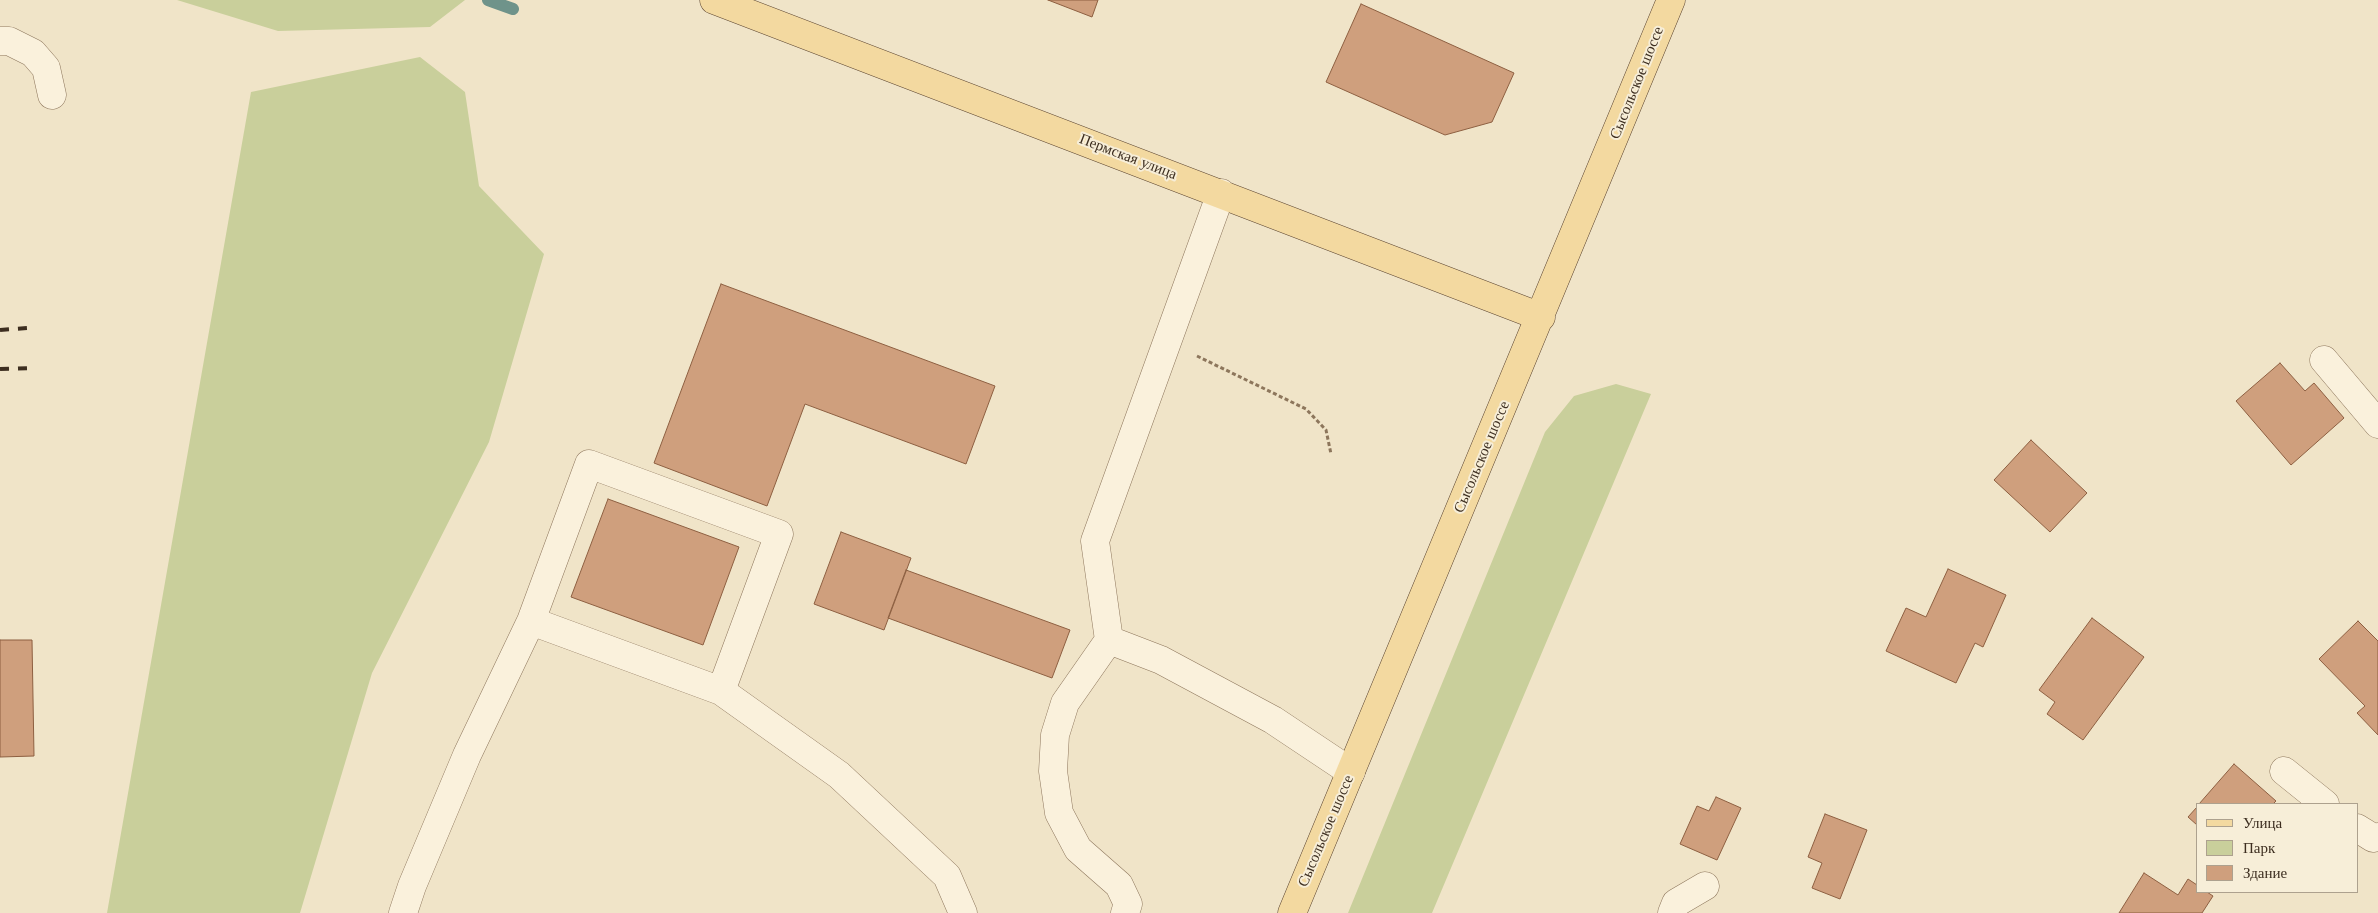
<!DOCTYPE html>
<meta charset="utf-8">
<style>
body{margin:0}
#map{position:relative;width:2378px;height:913px;overflow:hidden;background:#f0e4c8;font-family:"Libre Baskerville",serif}
canvas{display:block}
.legend{position:absolute;left:2196px;top:803px;width:162px;height:90px;box-sizing:border-box;background:#f7eed8;border:1px solid #ada18e;margin:0;padding:6px 9px;list-style:none;font-size:15px;color:#3d2e20}
.legend li{display:flex;align-items:center;gap:10px;height:25px}
.legend b{width:25px;border:1px solid #ada18e}
</style>
<div id="map">
<canvas width="2378" height="913"></canvas>
<ul class="legend">
<li><b style="height:6px;background:#f3d9a0"></b>Улица</li>
<li><b style="height:14px;background:#c9cf9b"></b>Парк</li>
<li><b style="height:14px;background:#cf9f7d"></b>Здание</li>
</ul>
</div>
<script>
const g = document.querySelector('canvas').getContext('2d');
g.lineJoin = 'round';
function fill(path, color) { g.fillStyle = color; g.fill(path, 'evenodd'); }
const shape = rows => new Path2D(rows.map(r => 'M' + r).join(''));
function trace(path, color, width, dash) { g.strokeStyle = color; g.lineWidth = width; g.lineCap = dash ? 'butt' : 'round'; g.setLineDash(dash || []); g.stroke(path); }
function drawText(font, color, halo, rows, align = 'center') {
  g.font = font + ' "Libre Baskerville",serif'; g.lineWidth = 4; g.setLineDash([]); g.textBaseline = 'middle'; g.strokeStyle = halo; g.fillStyle = color; for (const [text, x, y, turn = 0] of rows) {
    g.save(); g.translate(x, y); g.rotate((+turn || 0) * Math.PI / 180); g.textAlign = isNaN(turn) ? turn : align; if (halo) g.strokeText(text, 0, 0); g.fillText(text, 0, 0); g.restore();
  }
}
const green = shape([
 [177,0,465,0,430,27,278,31],
 [420,57,465,92,479,186,544,254,489,442,372,673,300,913,107,913,251,92],
 [1616,384,1651,394,1432,913,1348,913,1545,432,1574,396]
]);
const stream = shape([
 [488,0,513,9]
]);
const building = shape([
 [1048,0,1098,0,1092,17,1048,0],
 [1361,4,1514,73,1492,122,1445,135,1326,82,1361,4],
 [721,284,995,386,966,464,805,404,767,506,654,463,721,284],
 [2280,363,2305,391,2314,383,2344,418,2291,465,2236,401,2280,363],
 [2031,440,2087,493,2050,532,1994,480,2031,440],
 [608,499,739,547,703,645,571,597,608,499],
 [841,532,911,558,884,630,814,604,841,532],
 [1948,569,2006,595,1983,647,1975,643,1956,683,1886,651,1906,608,1926,617,1948,569],
 [906,570,1070,630,1052,678,888,618,906,570],
 [2092,618,2144,657,2083,740,2047,714,2055,702,2039,690,2092,618],
 [2358,621,2378,641,2378,735,2357,713,2365,706,2319,659,2358,621],
 [0,640,32,640,34,756,0,757,0,640],
 [2234,764,2276,801,2273,804,2199,804,2234,764],
 [1716,797,1741,808,1717,860,1680,844,1697,806,1709,811,1716,797],
 [2197,807,2197,825,2188,817,2197,807],
 [1825,814,1867,830,1840,899,1812,888,1822,863,1808,857,1825,814],
 [2144,873,2178,895,2188,879,2197,885,2197,892,2207,892,2213,896,2202,913,2119,913,2144,873]
]);
const path = shape([
 [1197,356,1306,409,1326,430,1331,454]
]);
const minor = shape([
 [0,41,9,41,33,53,46,68,52,95],
 [2324,360,2378,424],
 [1109,640,1095,541,1221,193],
 [721,691,779,534,589,464,531,621,721,691,839,775,947,876,963,913],
 [2284,771,2325,804],
 [2357,828,2373,838,2378,837],
 [403,913,412,886,467,755,531,621],
 [1125,913,1128,904,1119,885,1078,849,1059,813,1053,771,1055,735,1065,703,1109,640,1161,660,1273,720,1351,772],
 [1672,913,1676,903,1705,886]
]);
const major = shape([
 [714,0,1541,317],
 [1292,913,1671,0]
]);
const rail = shape([
 [0,330,28,328],
 [0,369,31,368]
]);
const streetNames = [
 ["Сысольское шоссе",1637,83,-68],
 ["Пермская улица",1128,157,21],
 ["Сысольское шоссе",1482,457,-67],
 ["Сысольское шоссе",1326,831,-67]
];
fill(green, '#c9cf9b');
trace(stream, '#6f938a', 12);
fill(building, '#cf9f7d');
trace(building, '#8d5f41', 1);
trace(minor, '#8d765c', 29);
trace(major, '#5b4430', 29);
trace(path, '#8d765c', 3, [4, 2.5]);
trace(minor, '#faf1dc', 28);
trace(major, '#f3d9a0', 28);
trace(rail, '#3d2e20', 4, [9, 9]);
drawText('15px', '#3d2e20', '#f7eed8', streetNames);
</script>
